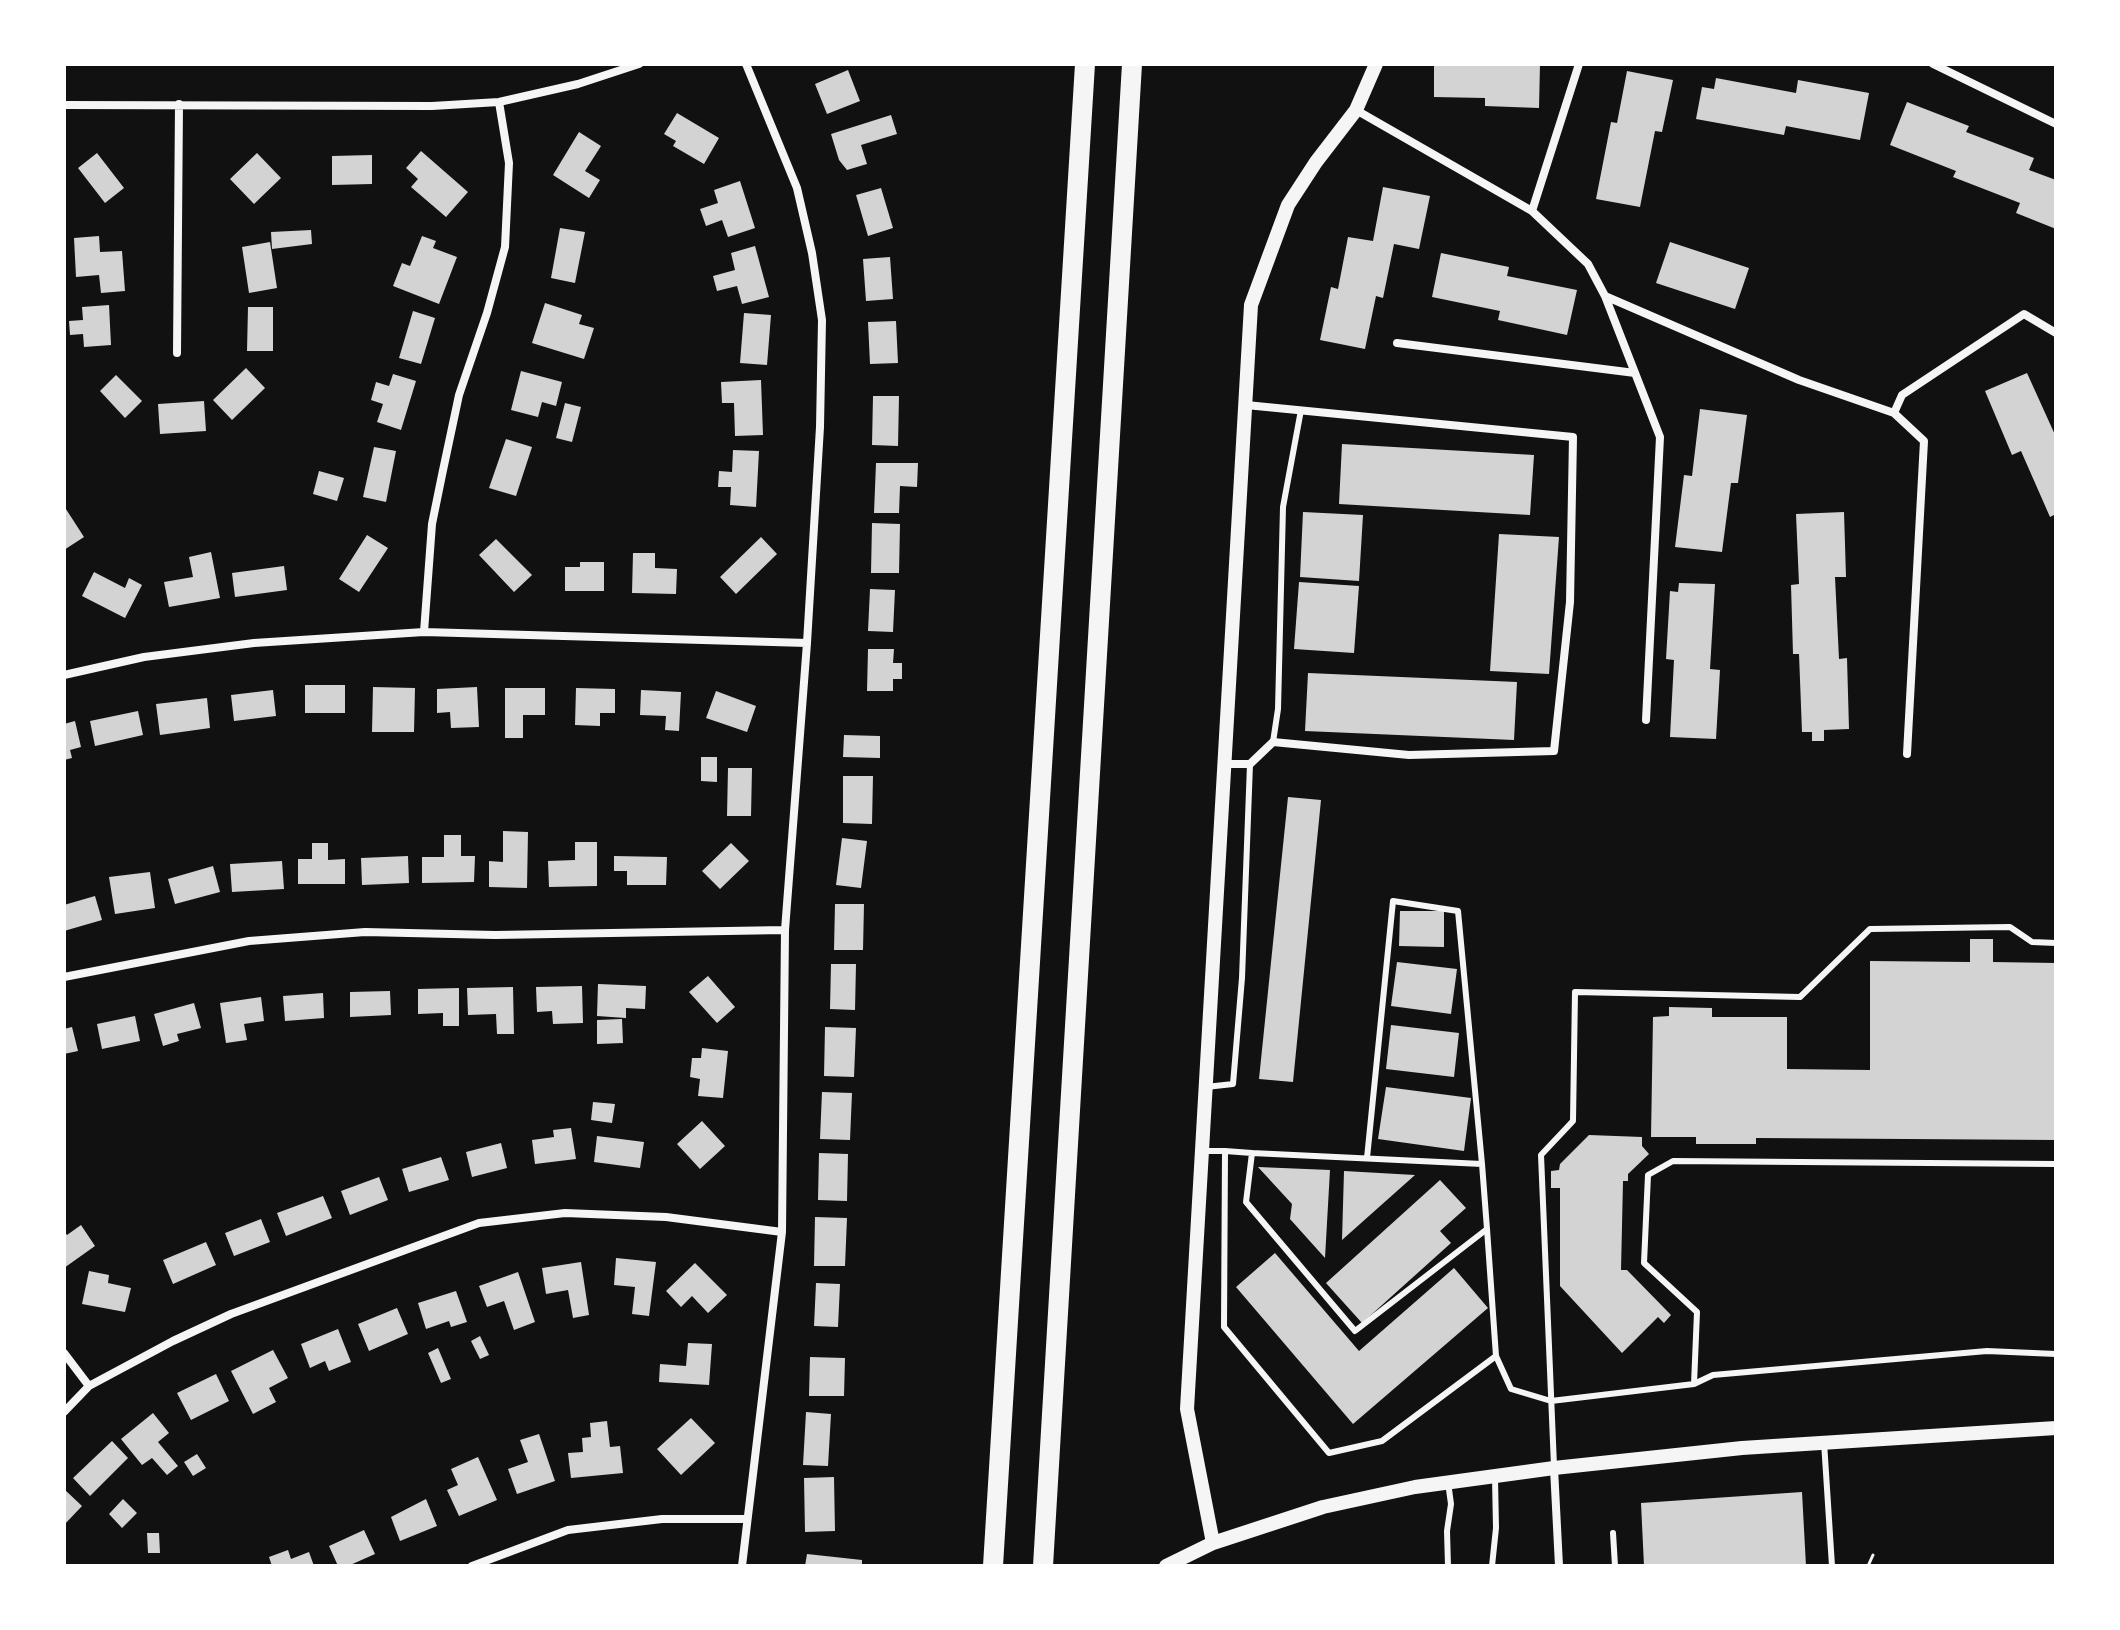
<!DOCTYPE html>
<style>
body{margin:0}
#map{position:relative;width:2120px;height:1630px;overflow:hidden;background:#111;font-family:Karla,sans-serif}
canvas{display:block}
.frame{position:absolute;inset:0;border:66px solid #fff;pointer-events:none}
</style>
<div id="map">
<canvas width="2120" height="1630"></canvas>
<div class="frame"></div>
</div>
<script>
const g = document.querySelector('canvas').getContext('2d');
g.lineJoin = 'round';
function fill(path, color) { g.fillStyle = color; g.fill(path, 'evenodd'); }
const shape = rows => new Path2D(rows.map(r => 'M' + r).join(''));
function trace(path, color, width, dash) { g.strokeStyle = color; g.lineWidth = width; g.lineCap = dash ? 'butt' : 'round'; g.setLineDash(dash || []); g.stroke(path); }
const building = shape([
 [1434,64,1540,64,1539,108,1485,106,1485,98,1434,97],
 [848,70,860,101,827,114,815,84],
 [1627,71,1673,80,1662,132,1655,131,1640,207,1596,199,1611,122,1617,123],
 [1716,78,1796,93,1798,80,1869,93,1860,140,1786,126,1784,135,1696,119,1702,87,1714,89],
 [1907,102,1969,126,1966,132,2034,158,2029,170,2056,180,2056,229,2016,213,2020,203,1953,177,1956,171,1890,145],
 [677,113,719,138,704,164,673,146,676,141,664,134],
 [891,115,897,134,861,145,867,164,847,170,839,160,831,134],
 [579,132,601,146,585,171,600,180,589,198,553,175],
 [421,151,468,192,446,217,411,187,418,179,406,168],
 [97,153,124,188,105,203,78,168],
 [257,153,281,178,254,204,230,179],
 [372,155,372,184,332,185,332,156],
 [740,181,755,228,728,237,722,220,706,226,700,209,718,203,714,190],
 [1383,187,1430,196,1419,249,1394,244,1383,298,1376,296,1365,349,1320,340,1331,287,1338,289,1348,237,1373,241],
 [881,188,893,228,868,236,856,195],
 [560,228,585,232,575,283,551,278],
 [311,230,312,244,272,249,271,232],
 [99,236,100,252,122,251,125,291,101,293,99,275,76,277,74,238],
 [422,236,436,241,433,248,457,257,439,304,393,286,402,263,410,266],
 [270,242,277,288,249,293,242,247],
 [1670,242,1749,268,1735,309,1656,283],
 [755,246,769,297,742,304,737,286,717,291,713,276,735,270,731,253],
 [1441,253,1509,267,1507,276,1577,290,1567,335,1498,320,1500,311,1432,297],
 [890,257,893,299,866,301,863,259],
 [545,303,582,315,579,324,594,328,584,359,532,343],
 [109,305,111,345,84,347,83,334,70,335,69,321,83,320,82,307],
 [248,307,273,307,273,351,247,351],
 [413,311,435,318,421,364,399,358],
 [744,313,771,315,767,365,740,363],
 [896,321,898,363,870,364,868,322],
 [246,368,265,388,232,420,213,400],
 [521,371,562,382,556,406,542,402,538,417,511,410],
 [2027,373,2056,437,2056,514,2050,517,2021,451,2012,455,1985,391],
 [393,374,416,381,401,430,377,422,383,404,371,400,376,382,389,386],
 [116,375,142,401,125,418,100,391],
 [761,380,763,435,735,436,734,403,722,403,721,382],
 [873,396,899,396,898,446,872,445],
 [204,401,206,431,160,434,158,404],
 [565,403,581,407,572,442,556,438],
 [1700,409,1747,415,1738,483,1731,483,1722,552,1675,547,1684,475,1692,476],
 [506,439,532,447,516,496,489,488],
 [1342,444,1534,455,1530,515,1339,504],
 [374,447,396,451,386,502,363,497],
 [733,450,759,451,756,507,730,505,731,487,718,487,719,471,732,472],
 [876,463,918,463,917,487,900,486,899,513,874,513],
 [319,471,344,478,337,501,313,494],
 [64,506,84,537,64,550],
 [1303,512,1363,515,1359,581,1300,577],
 [1844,512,1846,577,1835,577,1839,659,1847,658,1849,729,1824,730,1824,741,1812,741,1812,732,1802,732,1799,654,1793,654,1791,585,1799,584,1796,514],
 [872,523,900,524,899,573,871,573],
 [1499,534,1559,537,1549,674,1490,671],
 [367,535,388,548,359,592,339,579],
 [761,537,777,554,736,594,720,577],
 [496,539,532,575,514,592,479,555],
 [211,552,220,598,169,607,164,582,193,577,189,557],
 [633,553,655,553,655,568,677,569,676,594,632,593],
 [580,562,604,562,604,591,565,591,565,567,580,567],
 [284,566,287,590,235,597,232,573],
 [94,572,125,588,129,578,142,585,125,618,82,596],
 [1299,582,1359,586,1354,653,1294,649],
 [1679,583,1715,584,1710,669,1720,670,1716,739,1670,737,1674,660,1666,659,1670,591,1678,592],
 [870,589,895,590,893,632,868,631],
 [868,649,894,649,893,663,902,663,902,679,893,679,893,691,867,691],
 [1308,673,1517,682,1514,740,1305,731],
 [305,685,345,685,345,713,305,713],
 [373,687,415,688,414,732,372,732],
 [477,687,479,727,451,728,450,712,437,713,437,689],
 [505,688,545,688,545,715,523,715,523,738,505,738],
 [576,688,615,689,615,713,600,713,600,726,575,725],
 [273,690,276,716,234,721,231,695],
 [641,690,681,692,679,731,665,730,666,716,640,715],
 [716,691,756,706,747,732,706,718],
 [207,698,210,728,160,735,156,704],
 [138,711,143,735,95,746,90,721],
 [75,721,81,747,70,750,72,758,64,760,64,724],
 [844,735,880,736,880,758,843,757],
 [701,757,717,757,717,782,701,781],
 [728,768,752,768,751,816,727,816],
 [843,776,873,776,872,824,843,823],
 [1288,797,1321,800,1293,1082,1259,1079],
 [503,831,528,832,527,888,489,887,489,861,503,862],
 [444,835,461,835,461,856,475,856,474,882,422,883,422,857,444,857],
 [842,838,867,841,861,888,836,885],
 [575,842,597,842,597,886,549,887,548,861,575,860],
 [312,843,328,843,328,860,345,859,345,884,298,884,298,859,312,859],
 [731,843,749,861,720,889,702,871],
 [408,856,409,883,362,885,361,858],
 [614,856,667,857,666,885,627,885,627,871,614,871],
 [282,861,284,889,232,892,230,864],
 [213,866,220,892,175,904,168,879],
 [150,872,155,908,115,914,109,877],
 [95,896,102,920,64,931,64,905],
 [835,904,864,904,863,950,834,950],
 [1400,911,1444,911,1444,947,1399,946],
 [1970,939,1993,939,1993,962,2056,963,2056,1140,1756,1138,1756,1144,1696,1144,1696,1137,1651,1137,1653,1017,1669,1016,1669,1007,1712,1008,1712,1017,1787,1017,1787,1069,1870,1070,1870,961,1970,962],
 [1397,962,1457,969,1451,1014,1391,1006],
 [831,964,856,964,855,1010,830,1009],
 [708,976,735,1007,717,1023,689,992],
 [598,984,646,986,645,1009,626,1008,626,1018,597,1016],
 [582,986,583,1023,553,1024,552,1011,537,1012,536,987],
 [513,987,514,1034,497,1034,496,1014,468,1015,467,988],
 [459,988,459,1026,443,1026,443,1013,418,1014,418,989],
 [390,991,391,1015,350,1017,350,992],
 [323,993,324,1018,285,1021,283,996],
 [261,997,264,1021,244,1024,247,1040,226,1043,220,1003],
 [194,1003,201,1028,177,1034,179,1041,163,1046,154,1014],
 [135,1016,140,1041,102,1049,97,1024],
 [622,1019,623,1043,597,1044,597,1020],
 [1391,1025,1459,1033,1454,1077,1386,1069],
 [72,1027,78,1051,64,1054,64,1029],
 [825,1027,856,1028,854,1077,824,1076],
 [702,1048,728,1051,723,1098,698,1096,700,1079,690,1077,692,1058,701,1058],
 [1386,1087,1471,1098,1464,1151,1378,1139],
 [822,1092,852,1093,850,1140,820,1139],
 [593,1102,615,1104,612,1123,591,1120],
 [702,1121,725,1146,700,1169,677,1144],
 [571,1128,576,1159,535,1164,532,1140,554,1137,553,1130],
 [1589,1135,1642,1137,1642,1146,1649,1154,1628,1174,1628,1181,1623,1181,1621,1270,1627,1270,1671,1315,1664,1323,1658,1317,1622,1353,1560,1286,1560,1188,1551,1188,1551,1171,1559,1170,1560,1164],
 [597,1136,644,1142,640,1168,594,1162],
 [501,1143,507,1168,472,1177,466,1152],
 [819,1153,848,1154,847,1201,818,1200],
 [441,1157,449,1180,409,1192,402,1169],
 [1258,1167,1330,1170,1325,1258,1290,1219,1292,1204],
 [1344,1171,1415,1175,1342,1240],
 [379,1177,388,1200,350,1215,341,1191],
 [1440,1180,1466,1208,1440,1231,1451,1243,1362,1323,1326,1283],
 [323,1196,332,1218,286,1236,277,1213],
 [815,1217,847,1218,845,1266,814,1266],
 [261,1219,270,1242,234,1256,225,1233],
 [81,1225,95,1246,64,1268,64,1231,67,1235],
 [206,1242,216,1265,173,1284,163,1260],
 [1275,1253,1359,1351,1454,1268,1488,1308,1353,1424,1236,1287],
 [616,1258,656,1262,649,1316,632,1314,635,1287,614,1285],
 [581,1262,589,1315,573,1318,568,1290,546,1294,542,1268],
 [695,1263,727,1295,708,1313,692,1296,681,1307,666,1291],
 [89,1271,109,1275,108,1283,131,1288,125,1312,82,1304],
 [518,1272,535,1322,514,1330,504,1301,487,1307,479,1286],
 [816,1283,840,1284,838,1327,814,1326],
 [456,1291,467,1322,451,1327,449,1321,426,1329,418,1303],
 [397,1308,408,1334,369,1351,358,1324],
 [338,1329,351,1362,329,1371,325,1361,310,1368,301,1344],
 [480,1336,489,1355,480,1359,471,1341],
 [688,1343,712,1344,709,1385,659,1382,660,1364,686,1366],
 [438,1348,451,1379,441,1383,428,1353],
 [273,1350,288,1378,269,1388,276,1402,253,1414,231,1371],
 [810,1357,845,1358,844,1396,809,1396],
 [216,1374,229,1401,191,1420,177,1393],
 [806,1412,831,1414,828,1466,803,1465],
 [153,1413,169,1433,158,1442,178,1466,167,1475,152,1458,142,1465,121,1439],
 [691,1418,715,1443,681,1475,657,1449],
 [607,1421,610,1447,620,1446,623,1473,571,1478,568,1453,583,1452,582,1438,591,1437,590,1423],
 [539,1434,555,1481,517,1494,508,1469,528,1462,520,1440],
 [112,1441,128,1458,90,1496,73,1478],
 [197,1454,206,1468,193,1476,184,1462],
 [478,1457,497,1500,459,1516,447,1490,458,1485,451,1469],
 [834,1477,835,1531,805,1532,804,1478],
 [64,1489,82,1506,64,1525],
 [1802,1492,1806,1566,1644,1566,1641,1503],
 [123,1499,137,1513,122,1528,109,1514],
 [426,1499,437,1526,400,1541,391,1517],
 [364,1530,375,1554,348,1566,338,1566,329,1546],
 [147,1533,159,1533,160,1553,148,1553],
 [288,1550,291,1559,309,1552,314,1566,272,1566,269,1557],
 [807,1554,862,1560,862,1566,805,1566]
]);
const path = shape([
 [1868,1566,1873,1555]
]);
const service = shape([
 [1273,742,1278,709,1283,507,1301,410],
 [1206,1087,1233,1084,1242,978,1250,764],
 [1202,1151,1225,1151,1224,1327,1329,1453,1382,1441,1496,1356],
 [1225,1151,1252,1153],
 [1367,1158,1393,901,1458,911,1482,1164],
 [1487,1229,1355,1331,1246,1202,1252,1153,1482,1164,1487,1229,1496,1356,1511,1389,1551,1401,1694,1384,1713,1375,1987,1351,2056,1354],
 [1694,1384,1697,1312,1644,1263,1648,1175,1673,1161,2056,1164],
 [1824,1442,1832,1566],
 [1554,1466,1541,1155,1573,1121,1575,992,1800,997,1870,929,2010,927,2032,942,2056,943],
 [1448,1482,1451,1504,1447,1531,1448,1566],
 [1613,1533,1615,1566],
 [1492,1566,1496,1528,1495,1478]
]);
const minor = shape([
 [1933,64,2056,124],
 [64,105,432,106,499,102,578,84,639,64],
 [1356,110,1532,211,1588,264,1605,296,1799,380,1894,413,1924,441,1907,754],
 [1532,211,1579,64],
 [1605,296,1660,437,1646,720],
 [1397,343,1635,373],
 [177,353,179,104],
 [1894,413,1902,395,2024,314,2056,333],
 [424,632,432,524,442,475,459,395,487,313,505,247,509,163,499,102],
 [64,675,144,657,254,643,424,632,807,643],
 [1225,764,1250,764,1273,742,1409,755,1554,751,1570,602,1573,437,1246,405],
 [64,977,249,941,365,932,495,935,785,930],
 [64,1353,89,1386],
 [64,1412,89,1386,173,1341,231,1314,479,1223,565,1213,666,1217,782,1232],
 [1554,1468,1559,1566],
 [472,1566,568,1530,662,1519,747,1519],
 [742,1566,782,1232,785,930,807,643,820,427,822,320,812,253,797,188,746,64]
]);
const tertiary = shape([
 [1213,1543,1187,1409,1251,305,1288,205,1316,162,1356,110,1376,64],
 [1166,1566,1213,1543,1323,1507,1415,1487,1554,1468,1742,1448,2056,1428]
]);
const motorway = shape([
 [993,1566,1085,64],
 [1043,1566,1132,64]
]);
fill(building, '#d3d3d3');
trace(path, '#f5f5f5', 3);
trace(service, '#f5f5f5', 6);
trace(minor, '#f5f5f5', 8);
trace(tertiary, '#f5f5f5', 14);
trace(motorway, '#f5f5f5', 20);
</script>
